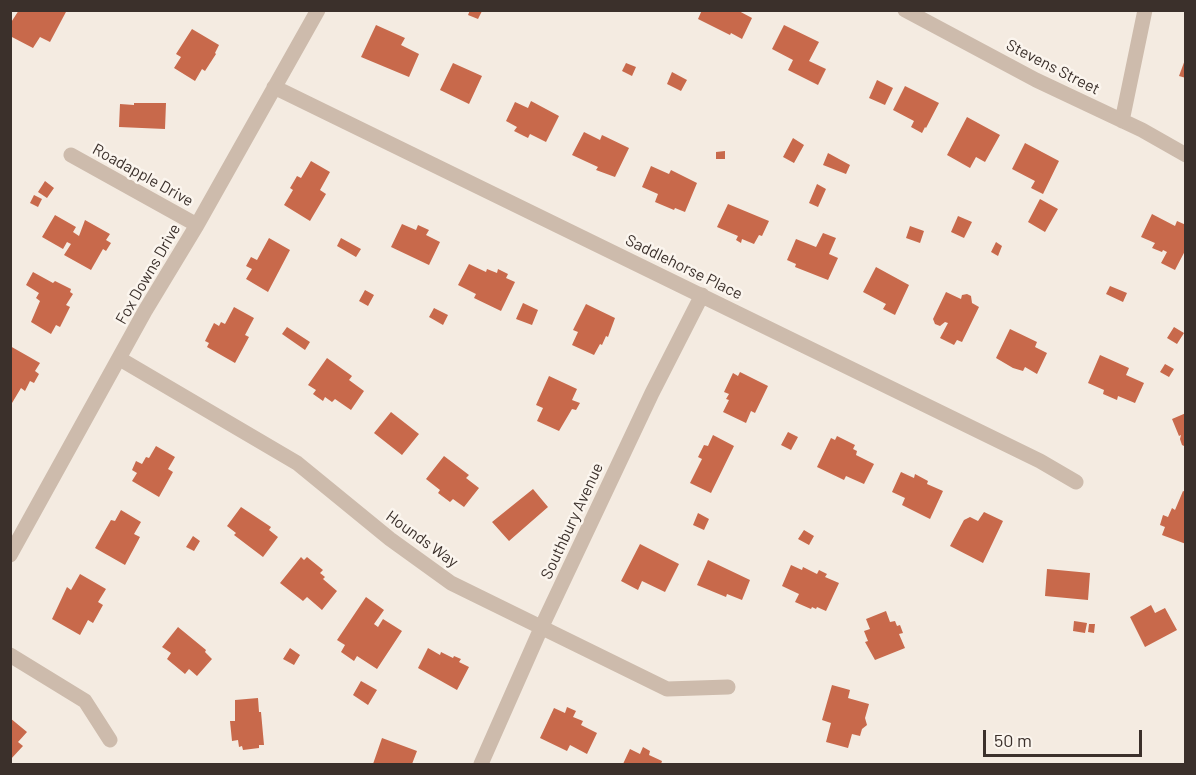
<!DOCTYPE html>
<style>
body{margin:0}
#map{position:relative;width:1196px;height:775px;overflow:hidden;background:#f4ebe1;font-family:Barlow,sans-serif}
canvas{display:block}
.frame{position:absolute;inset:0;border:12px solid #3b302b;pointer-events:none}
.scale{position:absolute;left:983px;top:730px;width:159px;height:27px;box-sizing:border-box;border:3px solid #3b302b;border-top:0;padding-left:8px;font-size:18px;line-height:21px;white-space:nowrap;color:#3b302b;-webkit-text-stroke:4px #fbf5ee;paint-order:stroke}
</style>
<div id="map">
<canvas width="1196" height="775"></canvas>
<div class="frame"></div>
<div class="scale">50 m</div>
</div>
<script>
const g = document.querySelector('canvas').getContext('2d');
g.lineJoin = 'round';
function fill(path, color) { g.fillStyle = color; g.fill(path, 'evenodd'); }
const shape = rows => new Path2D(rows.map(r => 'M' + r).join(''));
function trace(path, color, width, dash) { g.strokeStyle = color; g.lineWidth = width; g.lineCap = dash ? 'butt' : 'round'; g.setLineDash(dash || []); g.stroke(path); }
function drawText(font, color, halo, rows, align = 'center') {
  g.font = font + ' Barlow,sans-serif'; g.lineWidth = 5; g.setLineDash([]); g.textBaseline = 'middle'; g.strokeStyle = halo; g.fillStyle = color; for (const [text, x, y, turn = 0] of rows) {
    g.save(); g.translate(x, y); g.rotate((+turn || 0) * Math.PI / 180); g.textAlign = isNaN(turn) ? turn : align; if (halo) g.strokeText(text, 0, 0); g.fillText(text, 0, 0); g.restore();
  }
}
const building = shape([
 [19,10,67,10,50,42,40,37,33,48,10,36,10,24],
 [470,10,482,11,478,19,468,15],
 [702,10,737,10,752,18,742,39,731,33,730,35,698,19],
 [376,25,405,38,401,45,419,54,409,77,361,57],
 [784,25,819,42,809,61,826,69,818,85,788,70,793,60,772,49],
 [192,29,219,45,215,53,216,54,205,71,202,69,195,81,174,68,181,57,176,54],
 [1186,57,1186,78,1179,76],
 [453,63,482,76,469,104,440,90],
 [626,63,636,67,632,76,622,71],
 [672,72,687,80,681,91,667,84],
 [877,80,893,88,885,105,869,98],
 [905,86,939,103,926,128,925,127,922,133,911,127,914,121,893,110],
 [531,101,559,116,546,142,530,134,528,138,514,131,517,127,506,121,515,102,528,108],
 [134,103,166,103,165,129,119,127,120,104,134,105],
 [967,117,1000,135,985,162,976,157,970,168,947,155],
 [584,132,600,140,602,135,629,148,615,177,596,170,598,167,572,155],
 [793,138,804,145,794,163,783,157],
 [1025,143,1059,161,1043,194,1031,188,1035,181,1012,169],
 [725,151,725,159,716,159,716,152],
 [828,153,850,165,846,174,823,165],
 [311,161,330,172,320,190,326,194,310,221,284,205,293,190,290,188,297,176,301,178],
 [651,166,669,174,671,170,697,183,685,212,675,208,674,210,655,202,658,194,642,187],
 [45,181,54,188,47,198,38,192],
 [817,184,826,189,818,207,809,203],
 [34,195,42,199,38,207,30,203],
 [1040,199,1058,209,1045,232,1028,222],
 [728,204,769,221,762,236,759,235,754,244,742,239,741,243,736,240,738,236,717,227],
 [1152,214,1175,226,1177,221,1186,225,1186,249,1175,270,1161,263,1167,252,1163,250,1162,252,1152,248,1155,243,1141,237],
 [55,215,76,227,73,232,79,236,85,220,110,234,106,240,111,243,106,251,103,249,91,270,64,255,71,244,67,242,63,249,42,237],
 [958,216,972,222,964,238,951,232],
 [402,224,416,230,418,225,429,230,426,235,440,242,429,265,391,247],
 [910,226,924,231,920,243,906,238],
 [823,233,836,238,829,254,838,258,828,280,795,267,796,264,787,260,796,239,816,247],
 [269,238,290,250,268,292,246,279,252,269,246,266,251,257,257,260],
 [341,238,361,249,356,257,337,246],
 [996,242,1002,246,998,256,991,252],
 [469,264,486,272,487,269,497,273,498,269,508,274,506,278,515,282,501,311,474,298,476,294,458,285],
 [876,267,909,285,895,315,883,309,886,304,863,292],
 [33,272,53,283,55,281,71,289,70,292,73,294,66,305,70,307,60,327,56,325,51,334,31,322,40,301,36,298,39,293,26,285],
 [1110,286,1127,293,1123,302,1106,294],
 [365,290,374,295,368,306,359,301],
 [946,292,961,299,962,295,967,294,971,296,972,303,979,307,962,342,957,340,954,345,940,338,948,323,945,322,940,326,935,324,933,319],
 [523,303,538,310,532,325,516,319],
 [586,304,615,318,608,337,606,336,602,345,600,344,594,355,572,345,578,332,573,330],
 [234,307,254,318,245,335,249,337,235,363,207,347,209,343,205,341,214,323,219,326,221,322,225,324],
 [434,308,448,315,443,325,429,317],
 [287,327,310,342,305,350,282,334],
 [1174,327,1184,333,1177,344,1167,338],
 [1010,329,1037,342,1035,347,1047,353,1037,374,1025,367,1023,371,1013,368,996,358],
 [10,346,40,363,35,371,39,374,34,383,30,381,25,391,21,388,12,403],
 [1100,355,1129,368,1126,375,1144,383,1135,403,1118,396,1117,400,1103,394,1104,390,1088,383],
 [327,358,352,376,349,380,364,391,351,410,335,399,332,402,325,397,323,401,313,394,316,390,308,385],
 [1165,364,1174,369,1169,377,1160,372],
 [740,372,768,386,755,413,751,411,746,423,723,412,729,400,726,399,729,394,724,392,733,373,738,376],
 [549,376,577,389,572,400,580,403,576,410,572,409,559,431,537,421,543,408,536,405],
 [391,412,419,434,402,455,374,433],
 [1186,413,1186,447,1182,445,1180,439,1181,435,1179,436,1172,419],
 [788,432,798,437,791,450,781,445],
 [713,435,734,446,711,493,690,483,702,459,698,457,704,445,708,446],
 [837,436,855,445,853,449,857,451,856,455,874,464,864,484,846,476,844,480,817,467,831,438,835,440],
 [156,446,175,457,168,469,173,472,159,497,132,481,137,473,132,470,136,461,142,464,146,457,149,458],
 [444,456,469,475,466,478,479,488,464,507,453,499,450,502,438,493,440,490,426,479],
 [901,472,914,478,915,474,928,481,927,484,943,491,930,519,902,505,905,498,892,492],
 [533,489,548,507,509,541,492,522],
 [1183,491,1186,492,1186,544,1162,535,1165,527,1160,525,1163,515,1168,517,1172,508,1175,510],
 [241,507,271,527,269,530,278,537,263,557,234,535,236,533,227,526],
 [121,510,141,522,134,534,140,537,125,565,95,548,111,520,115,521],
 [984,512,1003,521,983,563,950,546,964,520,970,517,978,521],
 [698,513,709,519,704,530,693,525],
 [804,530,814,536,809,545,798,539],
 [193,536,200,541,194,551,186,547],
 [640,544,679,564,665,592,642,581,638,590,621,581],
 [301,557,304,560,307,557,323,570,320,573,325,577,323,579,337,591,322,610,307,597,303,601,280,583],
 [708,560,750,580,742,600,727,594,726,597,697,585],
 [791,565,802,570,803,567,817,574,819,570,827,574,825,577,839,583,826,611,817,607,816,609,812,607,811,609,795,602,799,594,782,586],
 [1047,569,1090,573,1088,600,1045,596],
 [80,574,106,589,98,602,103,605,93,623,88,620,80,635,52,619,67,587,71,590],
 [366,597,384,610,374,624,378,627,383,619,402,631,377,669,357,656,354,661,341,652,345,645,337,640],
 [1151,605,1155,613,1165,608,1177,630,1145,647,1130,617],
 [886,611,890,622,895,621,897,626,900,625,903,633,899,634,905,648,875,660,865,642,868,641,864,631,870,629,866,619],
 [1074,621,1087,623,1085,633,1073,631],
 [1089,624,1095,624,1094,633,1088,632],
 [178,627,206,650,205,652,212,659,197,676,189,669,185,674,167,659,171,653,162,647],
 [290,648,300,655,294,665,283,659],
 [428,648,440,655,441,652,453,658,454,656,461,659,459,662,469,667,457,690,418,668],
 [361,681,377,690,368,705,353,695],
 [832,685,850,690,848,698,869,704,865,718,867,725,862,729,860,736,852,734,848,748,826,742,831,723,822,720],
 [258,698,259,712,261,712,264,745,259,745,259,748,243,750,242,746,239,747,238,740,232,741,230,721,235,721,235,700],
 [567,707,576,711,573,717,583,721,581,725,597,733,587,754,570,745,567,751,540,738,554,708,565,713],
 [10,718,27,732,18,742,23,746,10,760],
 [382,738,417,751,412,764,373,764],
 [643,747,650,751,649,755,662,761,661,764,623,764,630,749,640,754]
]);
const street = shape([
 [905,10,1036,80,1142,130,1186,155],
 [274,87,1040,461,1076,482],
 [1122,121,1145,10],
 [71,155,197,225],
 [120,359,297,463,390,539,451,583,667,689,728,687],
 [10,555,145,311,197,225,318,10],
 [10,655,85,701,110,740],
 [481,764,542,626,652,393,702,295]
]);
const streetNames = [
 ["Stevens Street",1053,67,27],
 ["Roadapple Drive",143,175,29],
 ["Saddlehorse Place",684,267,26],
 ["Fox Downs Drive",148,274,-60],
 ["Southbury Avenue",572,521,-65],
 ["Hounds Way",422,539,36]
];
fill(building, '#c8694b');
trace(street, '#cdbbac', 15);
drawText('16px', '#3b302b', '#fbf5ee', streetNames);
</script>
